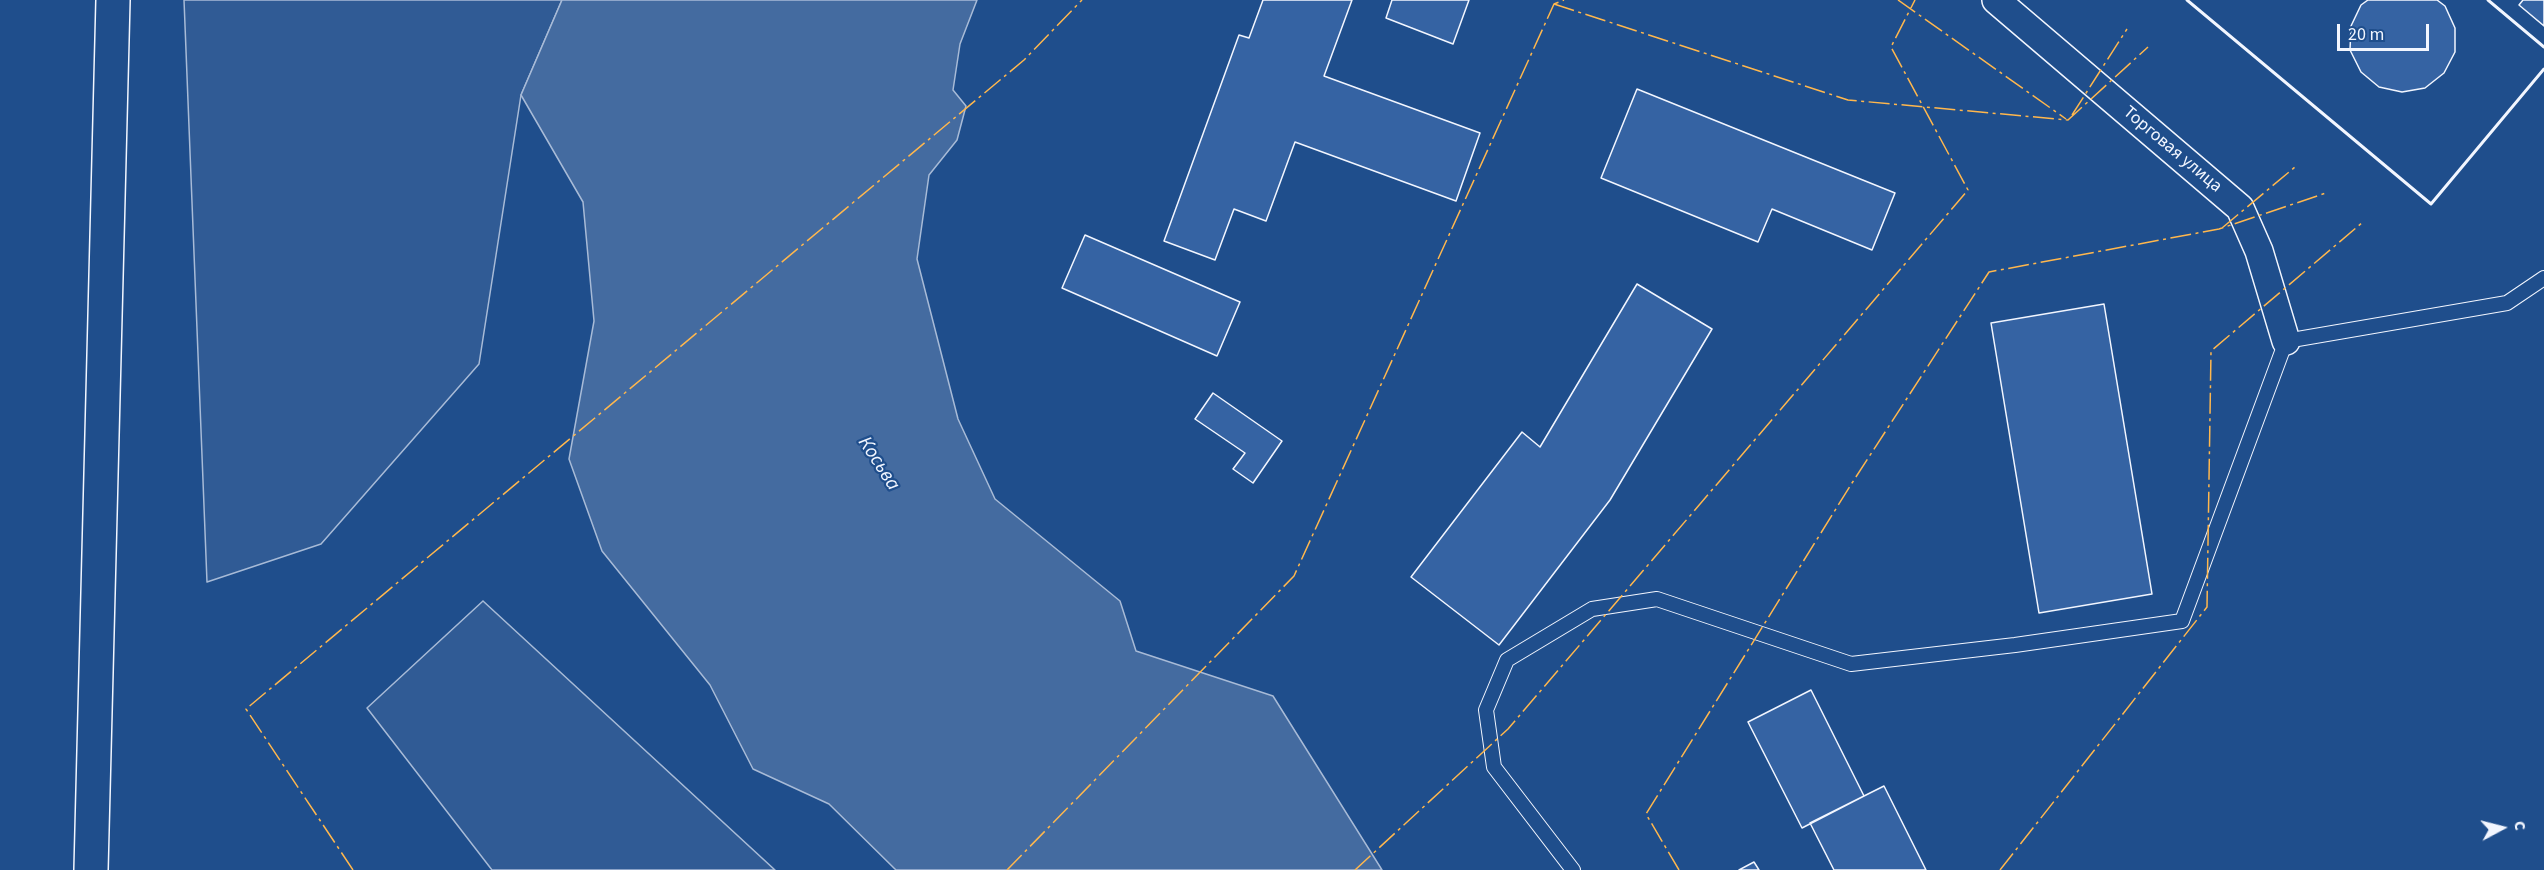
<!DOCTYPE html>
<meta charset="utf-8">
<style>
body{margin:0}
#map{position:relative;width:2544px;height:870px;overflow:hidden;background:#1f4e8c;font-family:"Source Sans 3",sans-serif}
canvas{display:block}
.north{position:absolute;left:2472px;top:798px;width:60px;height:60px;-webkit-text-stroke:4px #1f4e8c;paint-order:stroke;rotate:83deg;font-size:16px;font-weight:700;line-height:24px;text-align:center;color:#f2f6ff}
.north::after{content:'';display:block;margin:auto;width:21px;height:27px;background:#f2f6ff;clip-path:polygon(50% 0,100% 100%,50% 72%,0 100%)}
.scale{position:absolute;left:2337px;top:24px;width:92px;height:27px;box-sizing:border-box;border:3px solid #f2f6ff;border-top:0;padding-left:8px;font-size:18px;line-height:21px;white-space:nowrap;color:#f2f6ff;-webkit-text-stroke:4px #1f4e8c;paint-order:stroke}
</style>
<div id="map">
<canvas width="2544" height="870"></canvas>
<div class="north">С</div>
<div class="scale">20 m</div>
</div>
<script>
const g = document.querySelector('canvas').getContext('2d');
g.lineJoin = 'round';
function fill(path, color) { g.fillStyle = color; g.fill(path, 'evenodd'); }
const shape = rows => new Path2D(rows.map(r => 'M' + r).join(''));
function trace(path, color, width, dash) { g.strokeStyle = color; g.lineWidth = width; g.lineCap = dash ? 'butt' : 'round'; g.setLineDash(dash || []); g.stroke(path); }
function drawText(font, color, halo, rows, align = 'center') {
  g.font = font + ' "Source Sans 3",sans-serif'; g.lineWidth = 4.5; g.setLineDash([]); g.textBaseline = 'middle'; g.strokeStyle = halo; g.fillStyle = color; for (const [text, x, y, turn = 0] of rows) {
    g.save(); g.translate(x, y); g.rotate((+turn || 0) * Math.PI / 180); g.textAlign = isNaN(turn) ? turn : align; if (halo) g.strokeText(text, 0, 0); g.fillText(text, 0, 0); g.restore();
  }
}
const built = shape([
 [184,0,562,0,521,95,479,364,321,544,207,582,184,0],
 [483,601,775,870,492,870,367,708,483,601]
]);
const water = shape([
 [562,0,977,0,960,44,953,90,966,106,957,140,929,175,917,259,958,419,995,499,1120,601,1136,651,1273,696,1382,870,896,870,829,804,753,769,710,685,602,551,569,459,594,321,583,202,521,95,562,0]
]);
const building = shape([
 [1263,0,1352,0,1324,76,1480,133,1456,201,1295,142,1266,221,1234,209,1215,260,1164,241,1239,35,1249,38,1263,0],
 [1392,0,1469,0,1453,44,1386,18,1392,0],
 [2368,0,2437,0,2445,6,2455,28,2455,52,2444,73,2425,88,2402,92,2379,87,2361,72,2350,50,2351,26,2361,5,2368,0],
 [2523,0,2544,0,2544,26,2519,5,2523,0],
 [1637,89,1895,193,1872,250,1772,209,1758,242,1601,178,1637,89],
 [1085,235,1240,302,1217,356,1062,288,1085,235],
 [1637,284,1712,329,1610,500,1499,645,1411,577,1522,432,1540,447,1637,284],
 [2104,304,2152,594,2039,613,1991,323,2104,304],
 [1213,393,1282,441,1253,483,1233,469,1245,453,1195,419,1213,393],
 [1811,690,1864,796,1802,828,1748,722,1811,690],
 [1884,786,1926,870,1834,870,1810,823,1884,786],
 [1754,862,1759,870,1739,870,1754,862]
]);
const service = shape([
 [1573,870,1494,767,1486,710,1507,660,1592,609,1657,599,1851,664,2015,645,2182,621,2286,341,2507,303,2544,278]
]);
const minor = shape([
 [1996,0,2240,208,2259,251,2286,341]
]);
const primary = shape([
 [91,870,113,0]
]);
const wall = shape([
 [2187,0,2431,204,2544,69],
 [2488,0,2544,47]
]);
const power = shape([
 [1898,0,2066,119],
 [1554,4,1848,100,2068,120,2148,47],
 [2072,115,2127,29],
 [2222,228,2295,167],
 [353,870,246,709,1024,60,1082,0],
 [1007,870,1294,576,1554,4,1564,0],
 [1355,870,1508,729,1968,190,1891,47,1915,0],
 [1679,870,1646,814,1852,483,1989,272,2219,229,2326,193],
 [2000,870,2207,607,2211,351,2363,222]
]);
const streetNames = [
 ["Торговая улица",2172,150,40]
];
const waterNames = [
 ["Косьва",878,464,57]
];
fill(built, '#305b95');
trace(built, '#a8bbd7', 1.5);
fill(water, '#446ba0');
trace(water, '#a8bbd7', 1.5);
fill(building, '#3563a3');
trace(building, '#f2f6ff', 1.5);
trace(service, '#f2f6ff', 16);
trace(minor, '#f2f6ff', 30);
trace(primary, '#f2f6ff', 36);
trace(service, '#1f4e8c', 14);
trace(minor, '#1f4e8c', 27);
trace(primary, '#1f4e8c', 33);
trace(wall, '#f2f6ff', 3);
trace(power, '#ffb74d', 1.5, [21, 4.5, 3, 4.5]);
drawText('18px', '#f2f6ff', '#1f4e8c', streetNames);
drawText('italic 20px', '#f2f6ff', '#1f4e8c', waterNames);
</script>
